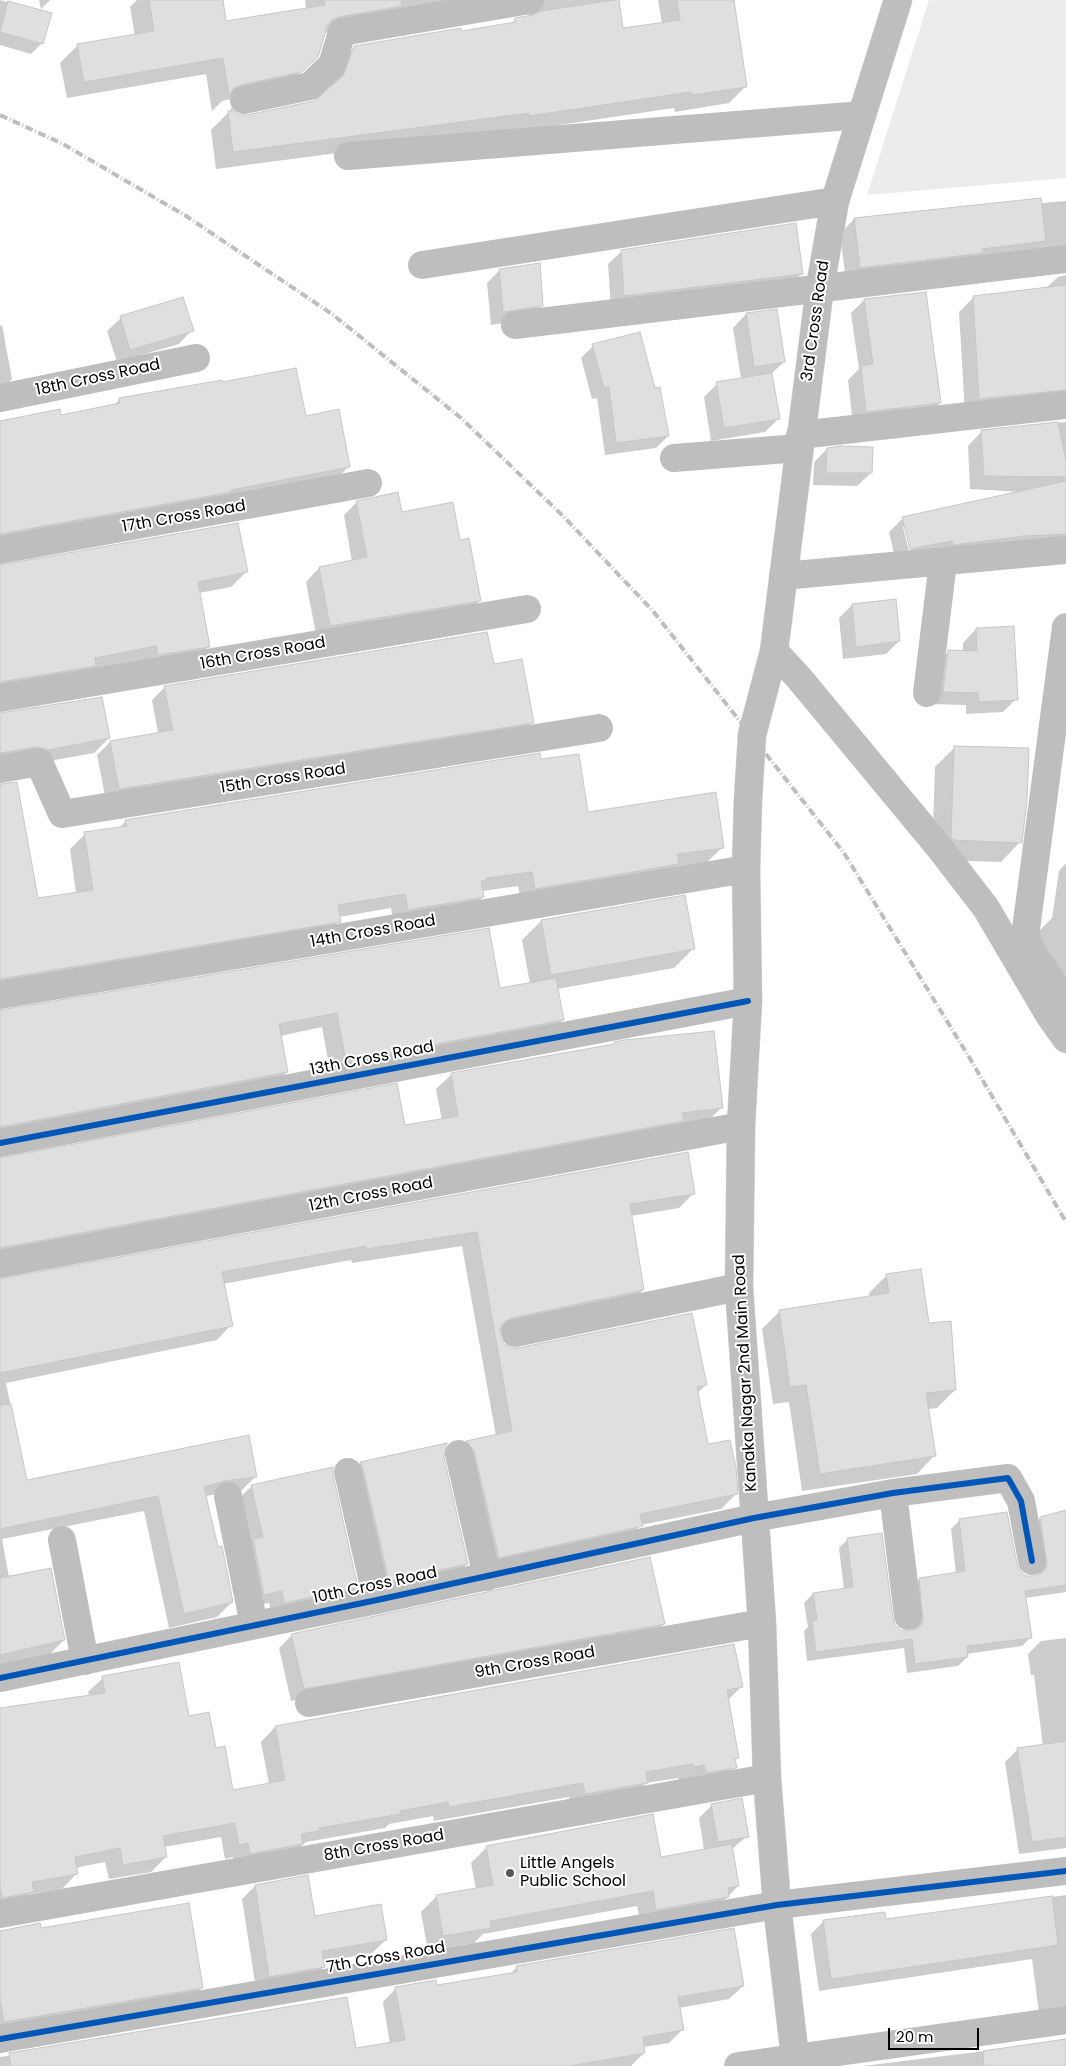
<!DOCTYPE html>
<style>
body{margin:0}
#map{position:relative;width:1066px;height:2066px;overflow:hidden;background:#fff;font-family:Poppins,sans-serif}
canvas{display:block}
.scale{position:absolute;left:888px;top:2028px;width:91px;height:22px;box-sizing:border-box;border:2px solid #000;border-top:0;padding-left:6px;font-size:15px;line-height:18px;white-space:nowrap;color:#000;-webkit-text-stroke:4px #fff;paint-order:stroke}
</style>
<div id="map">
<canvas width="1066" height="2066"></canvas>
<div class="scale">20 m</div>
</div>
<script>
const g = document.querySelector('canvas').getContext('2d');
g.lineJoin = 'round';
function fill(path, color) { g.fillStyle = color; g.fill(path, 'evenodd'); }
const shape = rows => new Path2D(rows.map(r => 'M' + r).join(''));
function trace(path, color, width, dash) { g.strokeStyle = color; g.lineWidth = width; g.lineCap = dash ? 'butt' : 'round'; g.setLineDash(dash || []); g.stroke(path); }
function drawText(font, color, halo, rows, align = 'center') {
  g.font = font + ' Poppins,sans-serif'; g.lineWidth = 4; g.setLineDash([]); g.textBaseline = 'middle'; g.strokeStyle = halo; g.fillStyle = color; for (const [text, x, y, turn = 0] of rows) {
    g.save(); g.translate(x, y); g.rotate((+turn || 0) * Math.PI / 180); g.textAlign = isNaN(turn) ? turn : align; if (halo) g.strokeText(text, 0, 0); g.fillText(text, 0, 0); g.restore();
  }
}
const green = shape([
 [929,0,1066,0,1066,178,867,195]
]);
const shadow = shape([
 [0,0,48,13,42,43,31,54,0,45],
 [39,0,50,0,41,9],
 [137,0,222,0,225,23,306,9,305,0,451,0,438,13,324,33,317,56,284,88,222,101,212,111,206,74,67,98,60,63,77,46,135,36,130,7],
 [493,0,618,0,622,30,662,24,658,0,733,0,746,86,729,103,675,112,674,108,512,132,512,130,216,169,211,130,231,110,238,116,247,117,314,102,328,91,337,64,355,47,511,24,515,20,529,16,525,7],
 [1066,201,1066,267,846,281,840,234,854,219],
 [622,251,801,274,788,287,611,309,608,264],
 [500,270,542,305,529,319,491,325,487,283],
 [1066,275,1066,413,965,413,959,312,974,297,1046,288,1058,277],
 [864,300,940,403,927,416,853,424,848,380,859,369,851,313],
 [776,311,784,362,771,374,779,418,765,432,711,441,704,397,717,384,741,379,733,328,746,314],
 [121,318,192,330,179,344,117,362,107,331],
 [2,325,12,379,0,391,0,326],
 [593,346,668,436,656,448,605,455,597,398,592,399,581,358],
 [221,384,305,417,349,466,334,481,0,546,0,422,60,417,113,406,120,399],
 [1066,422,1066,547,896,562,889,532,903,518,1022,492,970,489,968,446,982,431],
 [903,527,906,527,912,554,910,555],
 [827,449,871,473,857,486,813,485,814,462],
 [357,502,401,514,459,541,480,600,467,614,317,639,306,582,319,568,352,562,344,515],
 [0,566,246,572,231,587,199,593,209,646,194,661,0,694],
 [852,605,899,641,886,654,843,659,839,618],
 [976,629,1016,699,1003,712,966,714,966,705,930,704,935,665,948,652,963,652,963,643],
 [493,666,533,722,520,735,106,801,97,755,110,742,158,733,152,700,165,687],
 [0,714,109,738,94,753,33,764,0,765],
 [955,747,1020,842,1001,862,934,860,932,857,935,767],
 [540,761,587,814,722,848,707,862,675,867,663,879,521,903,518,886,482,891,483,897,468,912,394,924,391,908,339,917,339,921,324,936,0,991,0,784,37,900,76,893,70,849,85,834,118,829,126,821],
 [1066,863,1066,975,1037,970,1039,931,1052,918,1059,871],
 [541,921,694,948,674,968,557,989,563,1020,548,1034,331,1076,322,1027,280,1036,287,1072,272,1087,0,1138,0,1011,499,989,530,984,522,940],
 [612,1046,722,1107,707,1122,0,1260,0,1159,404,1126,442,1120,436,1089,451,1075],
 [694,1193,679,1208,631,1216,643,1290,628,1305,499,1332,499,1337,503,1345,510,1349,706,1385,697,1393,707,1446,736,1494,721,1509,641,1525,627,1541,484,1572,452,1456,467,1442,496,1436,462,1246,352,1263,351,1260,223,1284,231,1325,217,1340,6,1383,26,1481,256,1476,241,1491,205,1496,232,1602,217,1617,169,1628,144,1511,2,1539,9,1577,64,1640,49,1655,0,1673,0,1280],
 [887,1275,955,1390,937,1408,927,1409,934,1456,917,1474,802,1491,789,1402,773,1404,762,1329,780,1311,870,1297,869,1293],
 [446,1445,442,1457,467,1564,455,1576,377,1592,349,1475,360,1463],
 [332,1476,357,1588,344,1600,272,1615,269,1603,252,1607,239,1498,252,1486],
 [1066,1514,1066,1592,1025,1598,1031,1637,1022,1646,966,1654,967,1657,958,1666,907,1673,904,1648,807,1661,804,1631,808,1627,804,1603,813,1594,844,1590,839,1548,848,1539,894,1626,901,1631,914,1631,911,1588,920,1579,956,1574,951,1529,960,1520,1016,1565,1019,1572,1026,1577,1039,1576,1032,1527,1040,1518],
 [664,1624,651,1637,291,1701,279,1648,292,1635],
 [1066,1638,1066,1848,1019,1854,1005,1762,1018,1749,1043,1746,1034,1675,1031,1675,1028,1654,1041,1641],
 [103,1678,188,1717,215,1749,232,1791,269,1784,261,1742,275,1727,741,1687,728,1700,738,1758,734,1761,735,1767,721,1782,679,1781,678,1778,646,1783,632,1798,571,1808,569,1797,434,1821,433,1816,389,1824,385,1828,306,1842,287,1859,235,1868,233,1857,225,1859,221,1837,164,1847,166,1857,151,1872,109,1879,105,1862,75,1868,76,1874,62,1889,30,1894,18,1906,0,1910,0,1709,89,1696,88,1692],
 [712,1805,747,1836,731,1850,738,1886,712,1913,641,1925,637,1906,483,1934,474,1943,428,1951,421,1912,437,1896,476,1889,471,1863,487,1847,660,1858,704,1850,699,1818],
 [255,1886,314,1917,386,1940,372,1953,323,1962,324,1967,310,1980,256,1989,242,1899],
 [1066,1895,1066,2009,1039,2013,1032,1959,819,1991,811,1934,824,1921,885,1921],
 [0,1930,40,1930,202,1988,187,2002,0,2035],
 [517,1967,743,1986,729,1999,679,2008,682,2030,669,2043,643,2047,644,2053,631,2066,0,2066,0,2057,346,1998,355,2049,390,2044,383,2002,396,1988,436,1987,510,1974],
 [1066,2041,1066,2066,863,2066]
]);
const building = shape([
 [149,0,223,0,226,21,325,5,324,0,401,0,402,6,339,17,332,20,327,27,318,57,302,72,241,85,233,89,229,96,223,58,84,82,77,44,154,31,149,0],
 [615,0,619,0,623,28,680,20,677,0,734,0,747,87,692,95,691,92,529,116,529,113,233,152,228,111,232,111,231,108,239,115,247,115,314,101,343,76,354,46,461,28,462,31,515,22,515,18,533,15,541,11,615,0],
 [8,1,52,13,43,44,0,32,8,1],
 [1041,198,1046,241,982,249,983,253,860,268,854,218,1041,198],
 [796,223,803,274,624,296,621,250,796,223],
 [540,263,543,306,503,312,499,269,540,263],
 [1066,285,1066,390,979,399,973,296,1066,285],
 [926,292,941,403,866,412,861,366,873,364,864,299,926,292],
 [183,297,194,331,130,350,120,316,183,297],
 [777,309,785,362,754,367,746,313,777,309],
 [640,332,655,388,660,387,669,436,616,443,609,387,604,388,592,344,640,332],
 [296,368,306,416,339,409,350,467,231,490,232,492,0,534,0,421,60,409,61,415,120,403,119,398,222,380,222,382,296,368],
 [772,373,780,419,724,428,716,382,772,373],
 [1058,422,1066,461,1066,477,984,476,981,430,1058,422],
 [840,446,873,447,872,473,826,473,827,448,840,446],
 [1066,481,1066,534,1025,536,953,545,952,541,910,549,902,517,1066,481],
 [398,492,402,512,453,502,460,540,469,538,481,601,330,626,319,567,367,557,356,501,398,492],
 [238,523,248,572,198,582,210,647,158,655,156,646,95,658,96,666,0,682,0,565,238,523],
 [896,599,900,641,856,647,852,604,896,599],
 [1014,626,1018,700,979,702,978,693,943,692,948,650,977,651,976,628,1014,626],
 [487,632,494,664,522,659,534,723,119,789,110,741,173,730,164,686,487,632],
 [102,697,110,738,48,750,37,747,0,753,0,713,102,697],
 [954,746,1029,748,1027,800,1022,843,954,840,951,837,954,746],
 [540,753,541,759,579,754,588,812,716,792,724,848,677,854,679,864,535,889,532,872,486,878,486,881,481,881,484,897,408,910,405,894,338,905,341,922,0,979,0,784,17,782,38,898,93,890,84,832,127,826,125,820,540,753],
 [685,895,695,949,551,975,541,920,685,895],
 [489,928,500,988,556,978,564,1020,346,1061,337,1013,279,1024,288,1072,0,1127,0,1010,489,928],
 [714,1031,723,1108,682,1113,684,1121,0,1248,0,1158,397,1083,405,1125,458,1116,451,1073,614,1044,614,1042,624,1040,714,1031],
 [688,1152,695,1194,630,1204,644,1290,512,1318,504,1322,500,1329,500,1337,504,1344,511,1348,518,1348,692,1313,707,1385,697,1387,708,1444,730,1440,736,1467,738,1494,640,1514,643,1526,499,1558,474,1451,466,1441,512,1431,477,1232,366,1249,366,1246,222,1272,233,1326,0,1373,0,1279,688,1152],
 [921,1269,929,1323,951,1321,956,1390,926,1393,936,1456,820,1474,806,1385,790,1387,779,1310,889,1293,886,1274,921,1269],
 [11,1404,27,1480,249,1435,257,1477,224,1481,204,1487,218,1547,222,1546,233,1602,184,1614,158,1496,0,1529,0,1405,11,1404],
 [447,1443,444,1457,468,1564,389,1581,363,1469,360,1462,447,1443],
 [333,1467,333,1475,358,1588,284,1603,282,1591,264,1595,253,1539,263,1537,251,1485,333,1467],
 [1066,1510,1066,1585,1025,1591,1032,1638,967,1646,968,1657,915,1664,912,1639,816,1652,812,1621,817,1620,813,1593,853,1587,847,1538,882,1533,893,1618,895,1625,901,1630,910,1631,918,1628,923,1622,919,1578,965,1571,959,1519,1007,1512,1017,1564,1020,1571,1026,1576,1034,1576,1042,1573,1047,1566,1040,1517,1066,1510],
 [650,1557,665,1624,304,1689,291,1634,650,1557],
 [51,1568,65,1640,0,1655,0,1578,51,1568],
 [734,1644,743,1687,727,1690,739,1758,735,1759,737,1768,706,1773,704,1765,693,1767,693,1764,646,1772,648,1783,585,1794,583,1783,449,1807,448,1802,400,1811,401,1814,319,1828,319,1831,301,1834,303,1844,250,1854,248,1843,239,1845,235,1823,163,1836,167,1857,123,1865,120,1848,75,1857,78,1874,32,1882,34,1892,2,1898,0,1885,0,1708,105,1693,102,1676,179,1662,189,1716,209,1712,216,1748,225,1746,233,1790,285,1780,275,1726,734,1644],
 [1066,1741,1066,1837,1032,1842,1017,1748,1066,1741],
 [742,1798,749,1837,718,1842,711,1804,742,1798],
 [653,1814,661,1857,732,1844,739,1886,728,1888,729,1897,656,1910,653,1891,490,1921,491,1928,443,1936,436,1895,493,1885,486,1846,653,1814],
 [308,1875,315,1916,381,1904,387,1940,322,1951,325,1967,269,1977,255,1885,308,1875],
 [1052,1896,1058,1945,831,1979,823,1920,885,1912,886,1919,1052,1896],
 [189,1903,203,1988,4,2022,0,1999,0,1931,40,1923,41,1928,189,1903],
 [734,1928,744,1986,678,1997,684,2030,643,2037,645,2053,570,2066,11,2066,9,2053,347,1997,356,2048,405,2040,395,1987,436,1980,437,1985,517,1972,516,1966,734,1928],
 [1066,2039,1066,2066,984,2066,983,2051,1066,2039]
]);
const minor = shape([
 [244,100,310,86,332,65,342,32,530,0],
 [348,156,862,115],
 [422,265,835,201],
 [515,325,1066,259],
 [0,398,196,358],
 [800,435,1066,405],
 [674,458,799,448],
 [0,550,368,483],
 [783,576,1066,550],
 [774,651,799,678,939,847,986,908,1049,1015,1066,1039],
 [927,693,943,562],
 [0,698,527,609],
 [0,769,39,762,62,814,599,728],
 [0,995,746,869],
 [1064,1035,1063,1002,1059,990,1032,953,1027,941,1026,929,1066,627],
 [0,1143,748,1001],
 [0,1264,741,1126],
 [515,1333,739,1287],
 [459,1454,487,1577],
 [348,1472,377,1600],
 [893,1493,908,1616],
 [228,1496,254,1625],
 [62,1540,85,1661],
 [0,1678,377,1600,754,1518,893,1493,1008,1478,1021,1501,1032,1561],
 [309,1703,762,1623],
 [0,1914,767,1778],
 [0,2039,777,1905,1066,1871],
 [738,2066,1066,2020]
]);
const major = shape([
 [796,2066,777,1905,767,1778,762,1623,739,1287,741,1126,748,1001,746,869,748,800,752,735,774,651,820,287,835,201,898,0]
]);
const rail = shape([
 [0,115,63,144,186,216,332,314,461,418,564,517,653,611,844,853,969,1057,1066,1222]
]);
const cycleway = shape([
 [0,1143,748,1001],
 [0,1678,377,1600,754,1518,893,1493,1008,1478,1021,1501,1032,1561],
 [0,2039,777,1905,1066,1871]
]);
const markers = [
 [510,1873,5,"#595959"]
];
const streetNames = [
 ["3rd Cross Road",816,321,-82],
 ["18th Cross Road",98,378,-12],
 ["17th Cross Road",184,517,-10],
 ["16th Cross Road",263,654,-10],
 ["15th Cross Road",283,779,-9],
 ["14th Cross Road",373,932,-10],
 ["13th Cross Road",372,1059,-11],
 ["12th Cross Road",371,1195,-11],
 ["Kanaka Nagar 2nd Main Road",746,1373,-93],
 ["10th Cross Road",375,1586,-12],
 ["9th Cross Road",535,1663,-10],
 ["8th Cross Road",384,1846,-10],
 ["7th Cross Road",386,1958,-10]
];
const poiNames = [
 ["Little Angels",520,1864],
 ["Public School",520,1882]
];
fill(green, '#ececec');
fill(shadow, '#0003');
fill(building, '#dfdfdf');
trace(building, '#c7c7c7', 1);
trace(major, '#dbdbdb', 29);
trace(minor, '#bebebe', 28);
trace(major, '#bebebe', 28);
trace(rail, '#bebebe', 4, [8, 2.5, 1, 2.5]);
trace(cycleway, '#0057b8', 6);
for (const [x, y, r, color] of markers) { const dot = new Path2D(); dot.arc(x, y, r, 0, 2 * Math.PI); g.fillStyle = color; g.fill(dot); trace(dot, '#fff', 2); }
drawText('16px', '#000', '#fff', streetNames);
drawText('16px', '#000', '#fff', poiNames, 'left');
</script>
